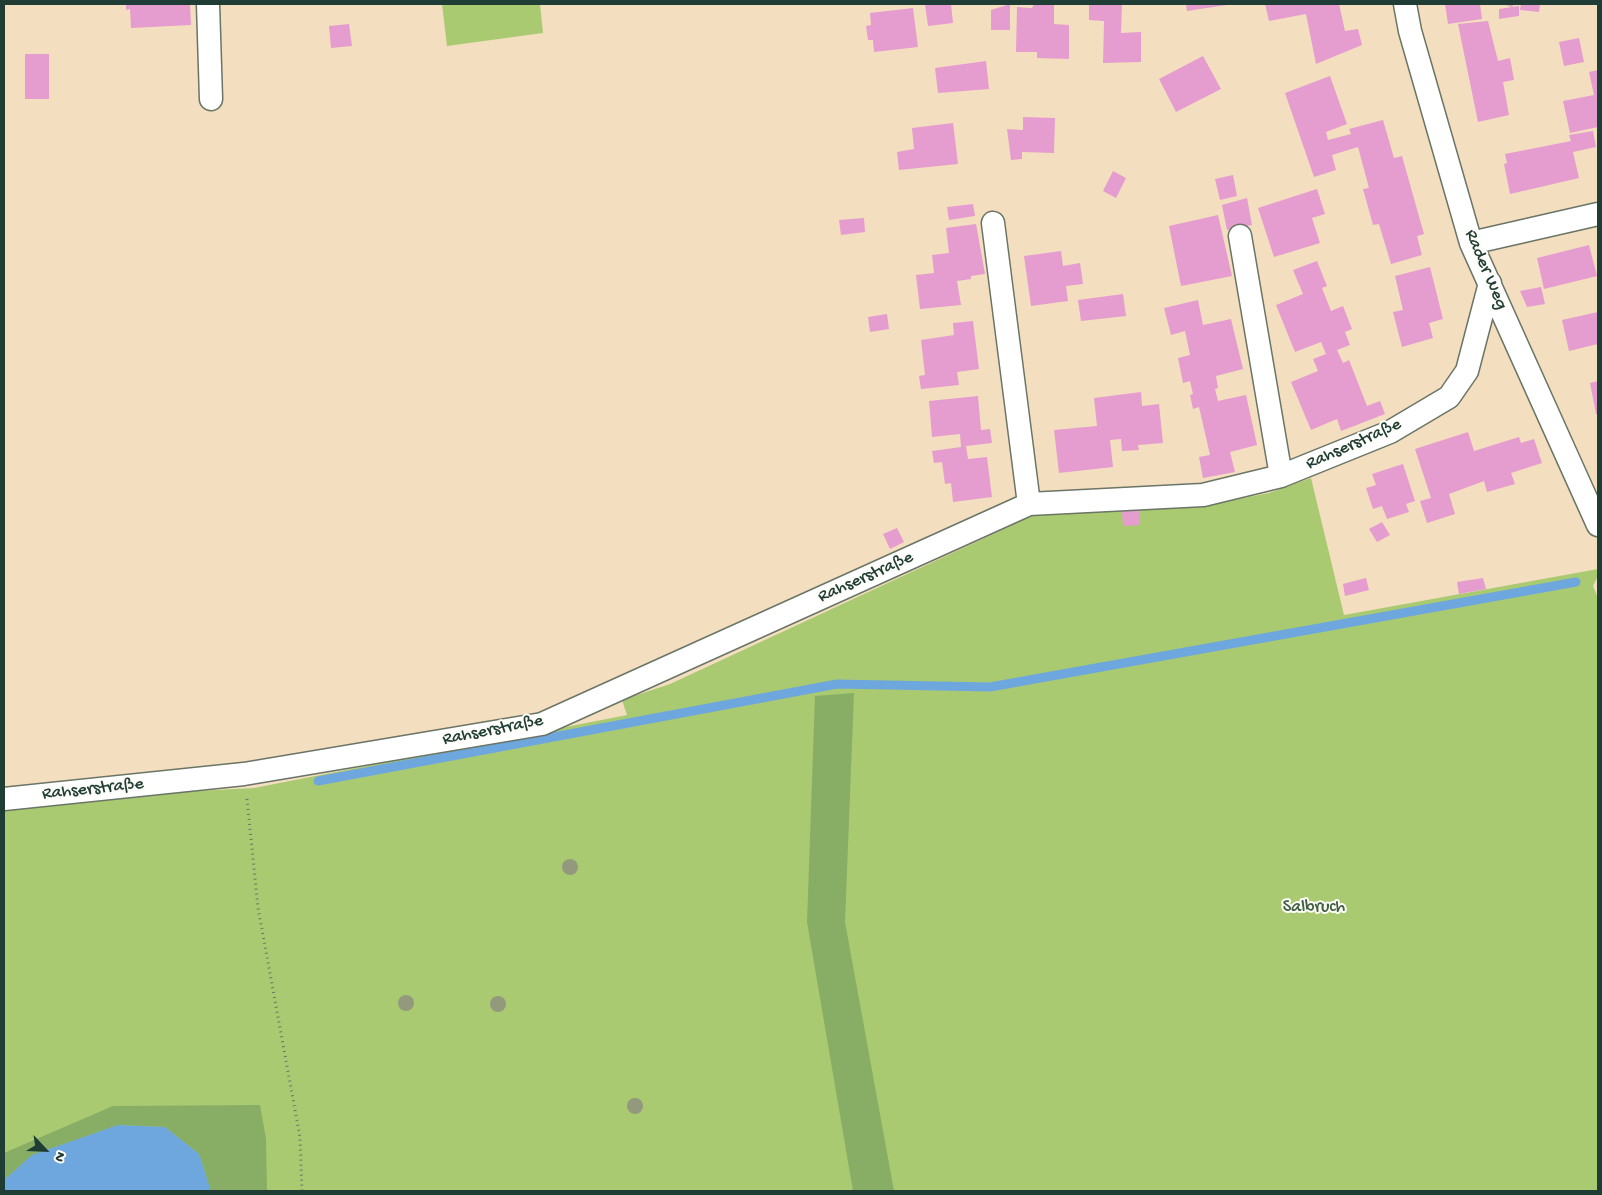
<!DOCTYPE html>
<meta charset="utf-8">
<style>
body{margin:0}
#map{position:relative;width:1602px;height:1195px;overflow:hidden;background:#f4dec0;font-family:"Gochi Hand",sans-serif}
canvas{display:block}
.frame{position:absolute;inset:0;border:5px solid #1f3d34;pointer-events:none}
.north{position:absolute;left:20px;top:1125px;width:50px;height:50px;-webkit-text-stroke:4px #fdfcf7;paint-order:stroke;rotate:115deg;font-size:14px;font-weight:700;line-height:20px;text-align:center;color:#1f3d34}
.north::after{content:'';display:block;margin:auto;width:18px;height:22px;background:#1f3d34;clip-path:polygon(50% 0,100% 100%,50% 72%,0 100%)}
</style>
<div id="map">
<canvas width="1602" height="1195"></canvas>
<div class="frame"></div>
<div class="north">N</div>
</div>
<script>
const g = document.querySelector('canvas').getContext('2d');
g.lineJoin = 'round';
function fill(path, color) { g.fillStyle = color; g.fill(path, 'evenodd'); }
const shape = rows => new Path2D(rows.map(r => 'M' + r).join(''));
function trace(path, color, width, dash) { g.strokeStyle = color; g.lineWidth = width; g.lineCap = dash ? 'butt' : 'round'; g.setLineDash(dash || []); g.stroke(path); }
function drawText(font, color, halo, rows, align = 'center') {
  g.font = font + ' "Gochi Hand",sans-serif'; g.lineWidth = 4; g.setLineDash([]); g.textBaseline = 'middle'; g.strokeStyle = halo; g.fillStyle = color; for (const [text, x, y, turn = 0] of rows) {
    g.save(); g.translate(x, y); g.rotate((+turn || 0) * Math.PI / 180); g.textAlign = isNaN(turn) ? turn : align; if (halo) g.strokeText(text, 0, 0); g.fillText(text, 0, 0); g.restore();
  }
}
const green = shape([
 [442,4,540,4,543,33,447,46],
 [1311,478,1344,615,1598,569,1598,576,1593,586,1598,598,1598,1191,4,1191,4,811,196,791,254,788,627,715,622,700,670,684,1032,516,1218,503,1269,493]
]);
const forest = shape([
 [854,693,845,922,894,1191,853,1191,807,922,815,696],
 [260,1105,266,1139,267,1191,211,1191,199,1154,165,1127,118,1125,33,1155,4,1180,4,1153,113,1106]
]);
const water = shape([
 [118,1125,165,1127,199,1154,211,1191,4,1191,4,1180,32,1155]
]);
const stream = shape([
 [318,781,837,684,990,687,1576,582]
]);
const building = shape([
 [126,4,190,4,191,25,131,28,130,9,126,10],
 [925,4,951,4,953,23,928,26],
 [1010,4,1010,30,991,30,991,10],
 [1034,4,1054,4,1054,24,1069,25,1069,59,1037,58,1037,52,1016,52,1017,7,1032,8],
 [1089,4,1122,4,1121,33,1141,32,1141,62,1103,63,1104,21,1089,20],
 [1186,4,1227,4,1227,5,1187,11],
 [1265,4,1339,4,1345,31,1358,29,1362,45,1316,64,1306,14,1269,21],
 [1445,4,1480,4,1482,19,1448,24],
 [1503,4,1514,4,1512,7,1519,6,1519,16,1499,19,1499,9,1512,7],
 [1521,4,1540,4,1539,12,1520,10],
 [913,8,918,47,874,52,873,40,868,40,866,26,871,25,870,13],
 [1488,21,1498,61,1510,58,1514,80,1503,82,1509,115,1478,122,1458,24],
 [349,24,352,46,331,48,329,26],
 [1579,38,1584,62,1564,66,1559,42],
 [25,54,49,54,49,99,25,99],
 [1203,56,1221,89,1176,112,1159,79],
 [986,61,989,89,938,93,935,68],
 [1598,70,1598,127,1570,133,1563,101,1594,95,1589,72],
 [1330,76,1347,124,1326,132,1328,140,1351,134,1349,129,1383,120,1394,158,1402,156,1424,234,1417,236,1422,255,1391,264,1379,224,1373,225,1363,189,1369,188,1358,147,1332,155,1336,170,1314,177,1285,93],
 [1023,117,1055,118,1054,153,1022,152,1022,159,1011,160,1007,129,1023,130],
 [953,123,958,164,899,170,897,152,914,149,912,128],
 [1593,131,1596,147,1573,152,1579,178,1510,194,1504,164,1507,163,1505,154,1571,141,1569,135],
 [1113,171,1126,178,1116,198,1103,191],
 [1233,175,1237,196,1220,200,1215,179],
 [1317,189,1325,214,1312,218,1320,243,1274,257,1258,208],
 [1247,198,1252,225,1227,230,1222,205],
 [973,204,975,216,949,220,947,207],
 [1218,215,1232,276,1181,286,1169,226],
 [864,218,865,232,841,235,839,220],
 [976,224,985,274,971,276,971,279,957,281,961,305,920,309,916,275,934,273,932,255,949,253,946,228],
 [1589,245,1597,276,1544,289,1537,258],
 [1061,251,1063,266,1080,263,1083,284,1066,286,1068,301,1031,306,1024,256],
 [1317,261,1327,286,1322,288,1331,311,1343,306,1352,329,1345,332,1350,345,1337,350,1343,363,1349,360,1367,406,1380,401,1385,414,1341,431,1337,419,1311,430,1291,382,1318,371,1313,359,1326,354,1321,342,1295,352,1276,305,1303,294,1293,270],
 [1430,267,1443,319,1429,323,1433,338,1402,347,1393,312,1403,310,1395,276],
 [1541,287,1545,304,1527,307,1520,291],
 [1123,294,1126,316,1081,321,1078,300],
 [1198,300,1203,325,1231,319,1243,369,1216,376,1218,388,1215,389,1218,401,1246,395,1257,445,1230,452,1235,472,1203,478,1199,457,1210,455,1199,407,1193,409,1190,395,1193,394,1190,381,1183,383,1178,358,1190,355,1185,331,1171,335,1164,308],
 [1598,312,1598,344,1569,351,1562,320],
 [887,314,889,329,870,332,868,317],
 [973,321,979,369,957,372,959,385,921,389,919,376,925,375,921,340,954,335,953,323],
 [1598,381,1598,414,1596,414,1590,383],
 [1141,392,1142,406,1159,404,1163,443,1138,445,1139,450,1122,451,1121,439,1110,440,1113,467,1059,473,1054,430,1097,426,1094,398],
 [978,396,981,430,990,429,992,443,966,446,968,459,987,457,992,497,953,502,951,483,945,484,942,462,934,463,932,451,961,447,960,434,932,437,929,401],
 [1468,432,1474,451,1519,437,1521,443,1534,439,1542,463,1511,473,1515,484,1487,492,1484,481,1449,494,1455,514,1427,523,1420,501,1431,498,1415,449],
 [1403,464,1415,501,1406,504,1409,512,1387,519,1382,506,1373,509,1366,488,1376,485,1372,474],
 [1140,509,1140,525,1123,526,1122,510],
 [1382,522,1390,535,1377,542,1369,529],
 [897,528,904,542,890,549,883,534],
 [1366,578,1369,590,1345,596,1343,584],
 [1483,578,1486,589,1459,594,1457,582]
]);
const path = shape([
 [247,799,258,908,300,1137,302,1191]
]);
const street = shape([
 [208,4,211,99],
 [1405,4,1410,31,1471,243,1598,525],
 [993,223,1029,504],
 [1240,236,1281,476],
 [1471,243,1598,214],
 [4,799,244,774,542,724,1029,504,1203,495,1281,476,1390,432,1449,397,1467,371,1490,283]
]);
const trees = [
 [570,867],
 [406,1003],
 [498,1004],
 [635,1106]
];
const streetNames = [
 ["Rader Weg",1485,270,67],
 ["Rahserstraße",1354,445,-24],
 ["Rahserstraße",866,578,-24],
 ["Rahserstraße",493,731,-11],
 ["Rahserstraße",93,790,-6]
];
const parkNames = [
 ["Salbruch",1314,908]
];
fill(green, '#aaca72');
fill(forest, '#87ae64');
fill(water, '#6ea7dd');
trace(stream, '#6ea7dd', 9);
fill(building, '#e49dce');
trace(street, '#6a7565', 25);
trace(path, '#6a7565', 3, [1, 4]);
trace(street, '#fff', 22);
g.fillStyle = '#92997c';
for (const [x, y] of trees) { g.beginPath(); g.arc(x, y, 8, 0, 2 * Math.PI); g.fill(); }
drawText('18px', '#1f3d34', '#fdfcf7', streetNames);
drawText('18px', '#426044', '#fdfcf7', parkNames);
</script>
